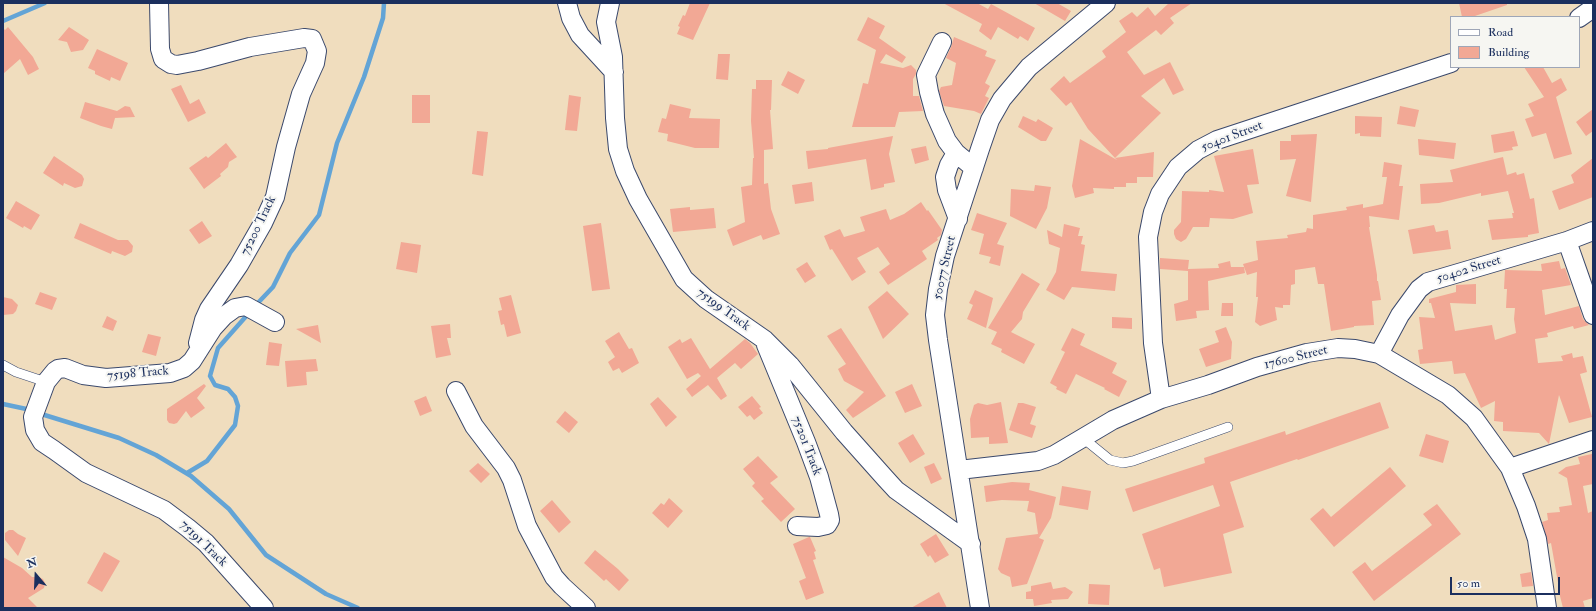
<!DOCTYPE html>
<style>
body{margin:0}
#map{position:relative;width:1596px;height:611px;overflow:hidden;background:#f0ddbe;font-family:"IM FELL Double Pica",serif}
canvas{display:block}
.frame{position:absolute;inset:0;border:4px solid #1b2f5e;pointer-events:none}
.legend{position:absolute;left:1450px;top:16px;width:130px;height:52px;box-sizing:border-box;background:#f6f6f2;border:1px solid #9ea6b7;margin:0;padding:5px 7px;list-style:none;font-size:12px;color:#1b2f5e}
.legend li{display:flex;align-items:center;gap:8px;height:20px}
.legend b{width:20px;border:1px solid #9ea6b7}
.north{position:absolute;left:16px;top:555px;width:40px;height:40px;-webkit-text-stroke:3px #f6f6f2;paint-order:stroke;rotate:341deg;font-size:11px;font-weight:700;line-height:16px;text-align:center;color:#1b2f5e}
.north::after{content:'';display:block;margin:auto;width:14px;height:18px;background:#1b2f5e;clip-path:polygon(50% 0,100% 100%,50% 72%,0 100%)}
.scale{position:absolute;left:1450px;top:577px;width:110px;height:18px;box-sizing:border-box;border:2px solid #1b2f5e;border-top:0;padding-left:5px;font-size:12px;line-height:14px;white-space:nowrap;color:#1b2f5e;-webkit-text-stroke:3px #f6f6f2;paint-order:stroke}
</style>
<div id="map">
<canvas width="1596" height="611"></canvas>
<div class="frame"></div>
<ul class="legend">
<li><b style="height:5px;background:#fff"></b>Road</li>
<li><b style="height:11px;background:#f2a895"></b>Building</li>
</ul>
<div class="north">N</div>
<div class="scale">50 m</div>
</div>
<script>
const g = document.querySelector('canvas').getContext('2d');
g.lineJoin = 'round';
const shape = rows => new Path2D(rows.map(r => 'M' + r).join(''));
function trace(path, color, width, dash) { g.strokeStyle = color; g.lineWidth = width; g.lineCap = dash ? 'butt' : 'round'; g.setLineDash(dash || []); g.stroke(path); }
function fill(path, color) { g.fillStyle = color; g.fill(path, 'evenodd'); }
function drawText(font, color, halo, rows, align = 'center') {
  g.font = font + ' "IM FELL Double Pica",serif'; g.lineWidth = 4; g.setLineDash([]); g.textBaseline = 'middle'; g.strokeStyle = halo; g.fillStyle = color; for (const [text, x, y, turn = 0] of rows) {
    g.save(); g.translate(x, y); g.rotate((+turn || 0) * Math.PI / 180); g.textAlign = isNaN(turn) ? turn : align; if (halo) g.strokeText(text, 0, 0); g.fillText(text, 0, 0); g.restore();
  }
}
const stream = shape([
 [3,21,45,3],
 [255,306,273,287,290,253,319,215,337,143,364,77,383,18,384,3],
 [3,404,31,410],
 [38,413,119,438,156,455,191,476,229,509,266,555,326,594,358,608],
 [187,473,207,461,235,425,238,406,235,397,228,389,215,385,210,376,218,348,249,313]
]);
const building = shape([
 [690,3,710,3,693,40,677,34,680,27,678,26,683,15,685,16],
 [943,3,977,3,988,9,991,4,1035,28,1028,41,1020,36,1018,39,998,27,991,40,979,31,982,24],
 [1034,3,1057,3,1071,11,1065,21],
 [1169,3,1192,3,1170,18,1174,23,1161,35,1156,30,1127,52,1144,75,1170,62,1184,90,1173,95,1164,78,1141,96,1161,113,1115,158,1088,129,1071,102,1066,106,1050,89,1064,76,1070,83,1106,57,1102,51,1126,32,1119,21,1132,12,1137,17,1148,7,1155,16],
 [1459,3,1507,3,1507,5,1472,17,1462,17],
 [868,17,885,26,879,38,906,57,902,63,886,54,880,63,903,68,911,65,916,70,916,74,913,79,913,96,919,96,923,111,899,112,895,127,852,127,863,83,868,84,876,50,857,40],
 [8,27,33,57,39,69,28,75,20,59,3,74,3,28,5,30],
 [69,27,89,40,83,50,71,52,67,42,58,40],
 [954,37,987,51,985,56,996,60,985,83,990,86,985,96,989,98,981,114,974,111,944,106,939,91,941,87,952,85,956,63,946,58,951,47],
 [97,49,128,63,120,81,111,77,110,81,95,74,95,71,88,68],
 [718,54,730,54,728,80,716,79],
 [1524,67,1543,67,1552,83,1561,78,1567,90,1556,97,1572,154,1554,159,1546,133,1532,137,1525,119,1534,116,1528,104,1544,97],
 [788,71,805,80,798,94,781,85],
 [756,80,772,80,771,110,770,110,773,149,764,150,764,184,768,183,771,209,780,234,763,240,761,235,733,246,727,230,745,222,741,187,752,185,753,158,754,158,751,121,752,89,756,89],
 [181,85,190,104,199,99,206,113,188,122,171,89],
 [412,95,430,95,430,123,412,123],
 [569,95,581,97,577,131,565,130],
 [85,102,117,111,125,106,130,107,135,117,115,118,112,129,101,126,80,118],
 [670,104,691,109,689,118,720,119,719,148,695,148,667,141,668,134,658,132,662,118,666,119],
 [1400,106,1419,110,1415,127,1397,124],
 [1593,109,1593,131,1586,136,1576,122],
 [1023,116,1036,122,1038,119,1053,128,1046,141,1041,141,1018,127],
 [1355,116,1382,117,1381,137,1360,136,1360,133,1355,134],
 [477,131,488,132,483,176,472,174],
 [1514,131,1518,146,1512,147,1513,150,1494,153,1491,135],
 [1317,134,1311,202,1286,196,1296,159,1280,160,1280,141,1291,141,1291,135],
 [893,136,889,154,895,182,884,184,884,187,871,190,866,159,808,169,806,151,828,149,828,148],
 [1080,139,1117,160,1115,158,1154,152,1153,177,1137,177,1137,183,1126,183,1126,187,1114,187,1114,189,1093,188,1094,193,1075,198,1072,186],
 [1418,139,1456,143,1454,159,1419,155],
 [226,143,237,157,229,162,228,167,220,174,221,176,204,189,189,168,206,156,208,158],
 [926,146,929,160,915,164,911,149],
 [1253,149,1259,184,1247,185,1253,213,1233,219,1210,218,1209,227,1193,227,1186,239,1181,242,1176,239,1174,234,1174,230,1181,222,1182,191,1209,192,1209,190,1224,192,1214,156],
 [54,156,82,175,84,179,82,186,75,188,64,183,63,186,43,173],
 [1503,157,1507,175,1516,172,1517,175,1524,173,1530,199,1534,198,1539,233,1528,235,1528,237,1492,240,1488,220,1513,218,1512,213,1514,213,1508,191,1481,196,1481,193,1439,203,1421,204,1420,184,1453,182,1450,170],
 [1593,158,1593,197,1559,210,1552,191,1574,183,1571,175],
 [1384,162,1402,165,1399,186,1403,186,1399,220,1369,216,1370,227,1369,227,1377,275,1377,281,1378,281,1381,300,1372,301,1374,325,1354,326,1354,327,1331,331,1324,284,1318,284,1315,267,1295,270,1295,284,1291,285,1290,305,1283,305,1283,308,1275,307,1277,320,1260,326,1255,322,1258,297,1256,297,1257,272,1247,275,1243,264,1258,260,1256,241,1288,238,1287,235,1306,232,1307,228,1313,229,1313,215,1347,210,1346,207,1363,204,1363,208,1383,204,1387,177,1382,177],
 [812,182,814,201,795,204,792,185],
 [1035,185,1051,187,1047,208,1036,229,1010,216,1011,189,1034,191],
 [16,201,40,215,31,230,24,226,23,228,6,218],
 [921,202,927,211,928,210,942,230,941,235,937,238,938,240,922,251,927,259,888,285,879,272,890,264,878,247,857,258,866,272,852,281,832,249,830,250,824,236,840,229,844,237,865,231,860,217,886,209,890,220,904,214],
 [690,207,690,210,714,208,716,228,673,232,670,209],
 [977,213,1007,223,997,244,1004,246,1000,266,989,263,991,257,979,254,984,234,971,230],
 [202,221,212,236,199,244,189,230],
 [80,223,118,240,128,240,133,246,132,252,125,256,112,251,111,254,74,238],
 [601,223,610,289,592,291,583,226],
 [1064,224,1080,228,1078,236,1083,236,1081,244,1085,245,1081,271,1117,274,1115,291,1072,287,1064,300,1046,290,1056,272,1060,248,1049,244,1047,230,1062,237],
 [1434,225,1436,232,1448,230,1451,249,1413,254,1408,230],
 [401,242,421,245,417,273,396,269],
 [1160,258,1189,260,1188,269,1219,268,1218,264,1230,261,1231,267,1244,267,1245,273,1208,281,1209,310,1196,311,1197,318,1176,321,1174,304,1188,300,1188,271,1160,269],
 [1559,261,1561,269,1565,268,1571,285,1542,290,1545,315,1579,306,1583,319,1589,325,1574,329,1573,326,1547,333,1548,337,1535,339,1538,363,1563,361,1561,356,1572,353,1573,358,1583,356,1587,372,1580,374,1592,417,1569,423,1559,395,1549,444,1539,433,1503,431,1503,422,1494,421,1495,401,1481,408,1465,373,1454,374,1452,361,1420,364,1418,350,1423,349,1419,317,1435,318,1431,303,1429,303,1429,299,1456,292,1456,285,1476,284,1476,304,1450,303,1455,331,1492,325,1495,340,1516,333,1514,319,1515,308,1506,308,1507,289,1504,289,1505,270,1542,271,1541,264],
 [807,262,816,276,805,283,796,269],
 [1022,273,1040,284,1023,312,1022,319,1011,332,1035,344,1024,364,1001,352,1002,349,991,344,997,332,988,328],
 [975,290,993,298,986,328,967,319,973,305,969,303],
 [887,291,909,314,883,339,868,307],
 [40,292,57,298,52,310,35,304],
 [511,295,521,333,507,337,504,324,501,325,498,311,502,310,499,298],
 [3,297,12,299,18,305,16,311,13,314,3,315],
 [1222,303,1233,303,1233,316,1221,316],
 [107,316,117,321,113,331,102,327],
 [1112,317,1132,318,1132,329,1112,328],
 [450,324,451,338,447,338,451,355,436,358,431,326],
 [318,325,321,343,296,329],
 [1226,327,1232,342,1231,359,1206,367,1199,349,1219,342,1215,331],
 [841,328,886,396,853,418,846,410,864,392,844,381,838,369,846,364,827,336],
 [1072,328,1085,334,1080,345,1117,363,1112,373,1127,381,1119,397,1104,389,1105,388,1076,374,1066,394,1056,389,1057,387,1050,383,1065,352,1061,350],
 [619,332,629,349,632,348,639,363,622,373,619,368,613,371,608,362,615,357,605,341],
 [148,334,161,337,156,356,142,352],
 [691,338,710,369,745,339,750,343,758,354,741,369,735,363,717,378,727,396,721,400,708,385,692,397,686,389,701,376,698,373,687,379,668,347,680,339,682,343],
 [269,342,282,344,279,366,266,365],
 [316,359,318,371,306,372,307,385,287,387,285,361],
 [204,384,206,386,197,398,205,408,191,418,186,411,177,423,174,424,169,423,167,420,167,409],
 [912,384,922,406,905,413,895,392],
 [426,396,432,411,420,416,414,401],
 [752,396,761,407,759,408,763,413,754,420,750,415,747,417,738,407],
 [658,397,677,417,666,427,650,404],
 [1001,402,1008,443,989,444,989,437,971,438,970,419,974,405,978,403,987,405],
 [1380,402,1389,428,1298,460,1297,459,1230,482,1244,527,1223,534,1232,573,1164,587,1160,568,1154,570,1142,534,1220,506,1213,485,1133,512,1125,489,1205,463,1204,458,1285,431,1286,435],
 [1018,403,1023,403,1036,407,1030,424,1036,426,1032,438,1009,430],
 [565,411,578,422,569,433,556,422],
 [913,434,925,454,910,463,898,443],
 [1426,434,1449,441,1443,463,1419,456],
 [1592,454,1593,484,1583,486,1588,513,1593,511,1593,598,1583,601,1585,608,1563,608,1558,588,1559,588,1551,543,1548,544,1542,522,1548,520,1547,513,1560,512,1559,507,1572,505,1567,478,1558,473,1566,467,1580,464,1578,457],
 [758,456,778,477,770,483,795,509,781,522,761,501,764,499,752,486,755,483,743,469],
 [478,463,490,474,481,483,469,471],
 [934,463,942,479,931,484,924,467],
 [1390,467,1406,486,1334,547,1310,519,1323,508,1331,517],
 [1012,482,1030,483,1029,490,1056,497,1051,518,1039,538,1044,540,1027,584,1012,587,1010,577,1001,573,998,569,1006,538,1038,534,1035,513,1027,511,1029,501,1002,500,986,502,984,486],
 [1062,486,1091,491,1088,510,1059,505],
 [669,498,683,511,668,528,652,513,661,503,664,505],
 [552,500,571,522,559,533,540,511],
 [1437,504,1461,534,1374,601,1352,572,1365,562,1372,571,1432,525,1423,514],
 [9,530,13,530,18,534,26,538,18,556,5,540,5,533],
 [936,534,949,555,935,563,930,555,928,557,920,544],
 [809,537,810,537,816,551,814,552,816,559,813,560,824,593,806,600,799,581,806,578,793,544],
 [595,550,618,569,629,580,619,591,606,579,604,581,584,563],
 [104,552,120,561,102,592,87,583],
 [3,557,22,568,32,577,39,577,43,579,45,583,44,588,28,598,38,608,3,608],
 [1531,572,1533,586,1522,587,1520,574],
 [1051,582,1053,589,1065,587,1073,592,1068,599,1051,600,1052,603,1034,606,1033,599,1026,599,1026,592,1031,591,1031,586],
 [1089,584,1110,585,1109,605,1088,604],
 [939,592,947,608,911,608]
]);
const service = shape([
 [3,365,16,372,46,382],
 [1083,438,1110,460,1123,463,1133,461,1228,427]
]);
const minor = shape([
 [159,3,160,49,163,59,171,64,177,65,198,61,250,47,304,38,312,39,317,51,315,63,301,94,286,147,275,197,263,223,239,265,209,309,204,320,198,343],
 [567,3,571,18,580,35,614,72],
 [610,3,606,22,613,57,615,118,618,149,625,171,638,199,684,279,706,299,765,340,790,365,844,432,885,478,896,490,971,544],
 [1579,18,1593,8],
 [942,42,926,75,929,92,935,114,947,141,956,153,974,168],
 [956,153,949,165,945,177,947,190,958,219],
 [1567,241,1593,315],
 [766,345,806,442,819,477,829,514,830,520,827,525,818,527,797,526],
 [1379,354,1400,315,1419,289,1428,282,1567,241,1593,231],
 [456,391,474,426,506,468,512,480,527,526,554,577,562,586,586,608],
 [1161,399,1153,343,1148,237,1153,212,1160,194,1178,167,1198,150,1217,140,1451,63],
 [1510,468,1593,440],
 [959,470,1038,461,1054,455,1113,420,1161,399,1208,385,1257,367,1307,353,1338,348,1355,349,1379,354,1448,395,1474,418,1510,468,1526,506,1537,539,1547,608],
 [264,608,206,543,188,528,164,510,86,473,54,450,42,442,35,430,33,417,46,382,55,371,58,369,65,368,83,375,106,378,170,373,184,368,192,361,213,328,224,316,235,308,246,306,275,322],
 [980,608,938,340,935,315,938,289,945,256,980,149,990,120,1002,99,1029,67,1106,3]
]);
const streetNames = [
 ["50401 Street",1232,137,-21],
 ["75200 Track",259,226,-64],
 ["50077 Street",945,268,-77],
 ["50402 Street",1469,270,-17],
 ["75199 Track",723,310,36],
 ["17600 Street",1296,358,-14],
 ["75198 Track",138,374,-5],
 ["75201 Track",806,446,69],
 ["75191 Track",203,544,44]
];
trace(stream, '#63a4d6', 4.5);
fill(building, '#f2a895');
trace(service, '#3b496c', 10);
trace(minor, '#3b496c', 20);
trace(service, '#fff', 9);
trace(minor, '#fff', 18);
drawText('13px', '#1b2f5e', '#f6f6f2', streetNames);
</script>
